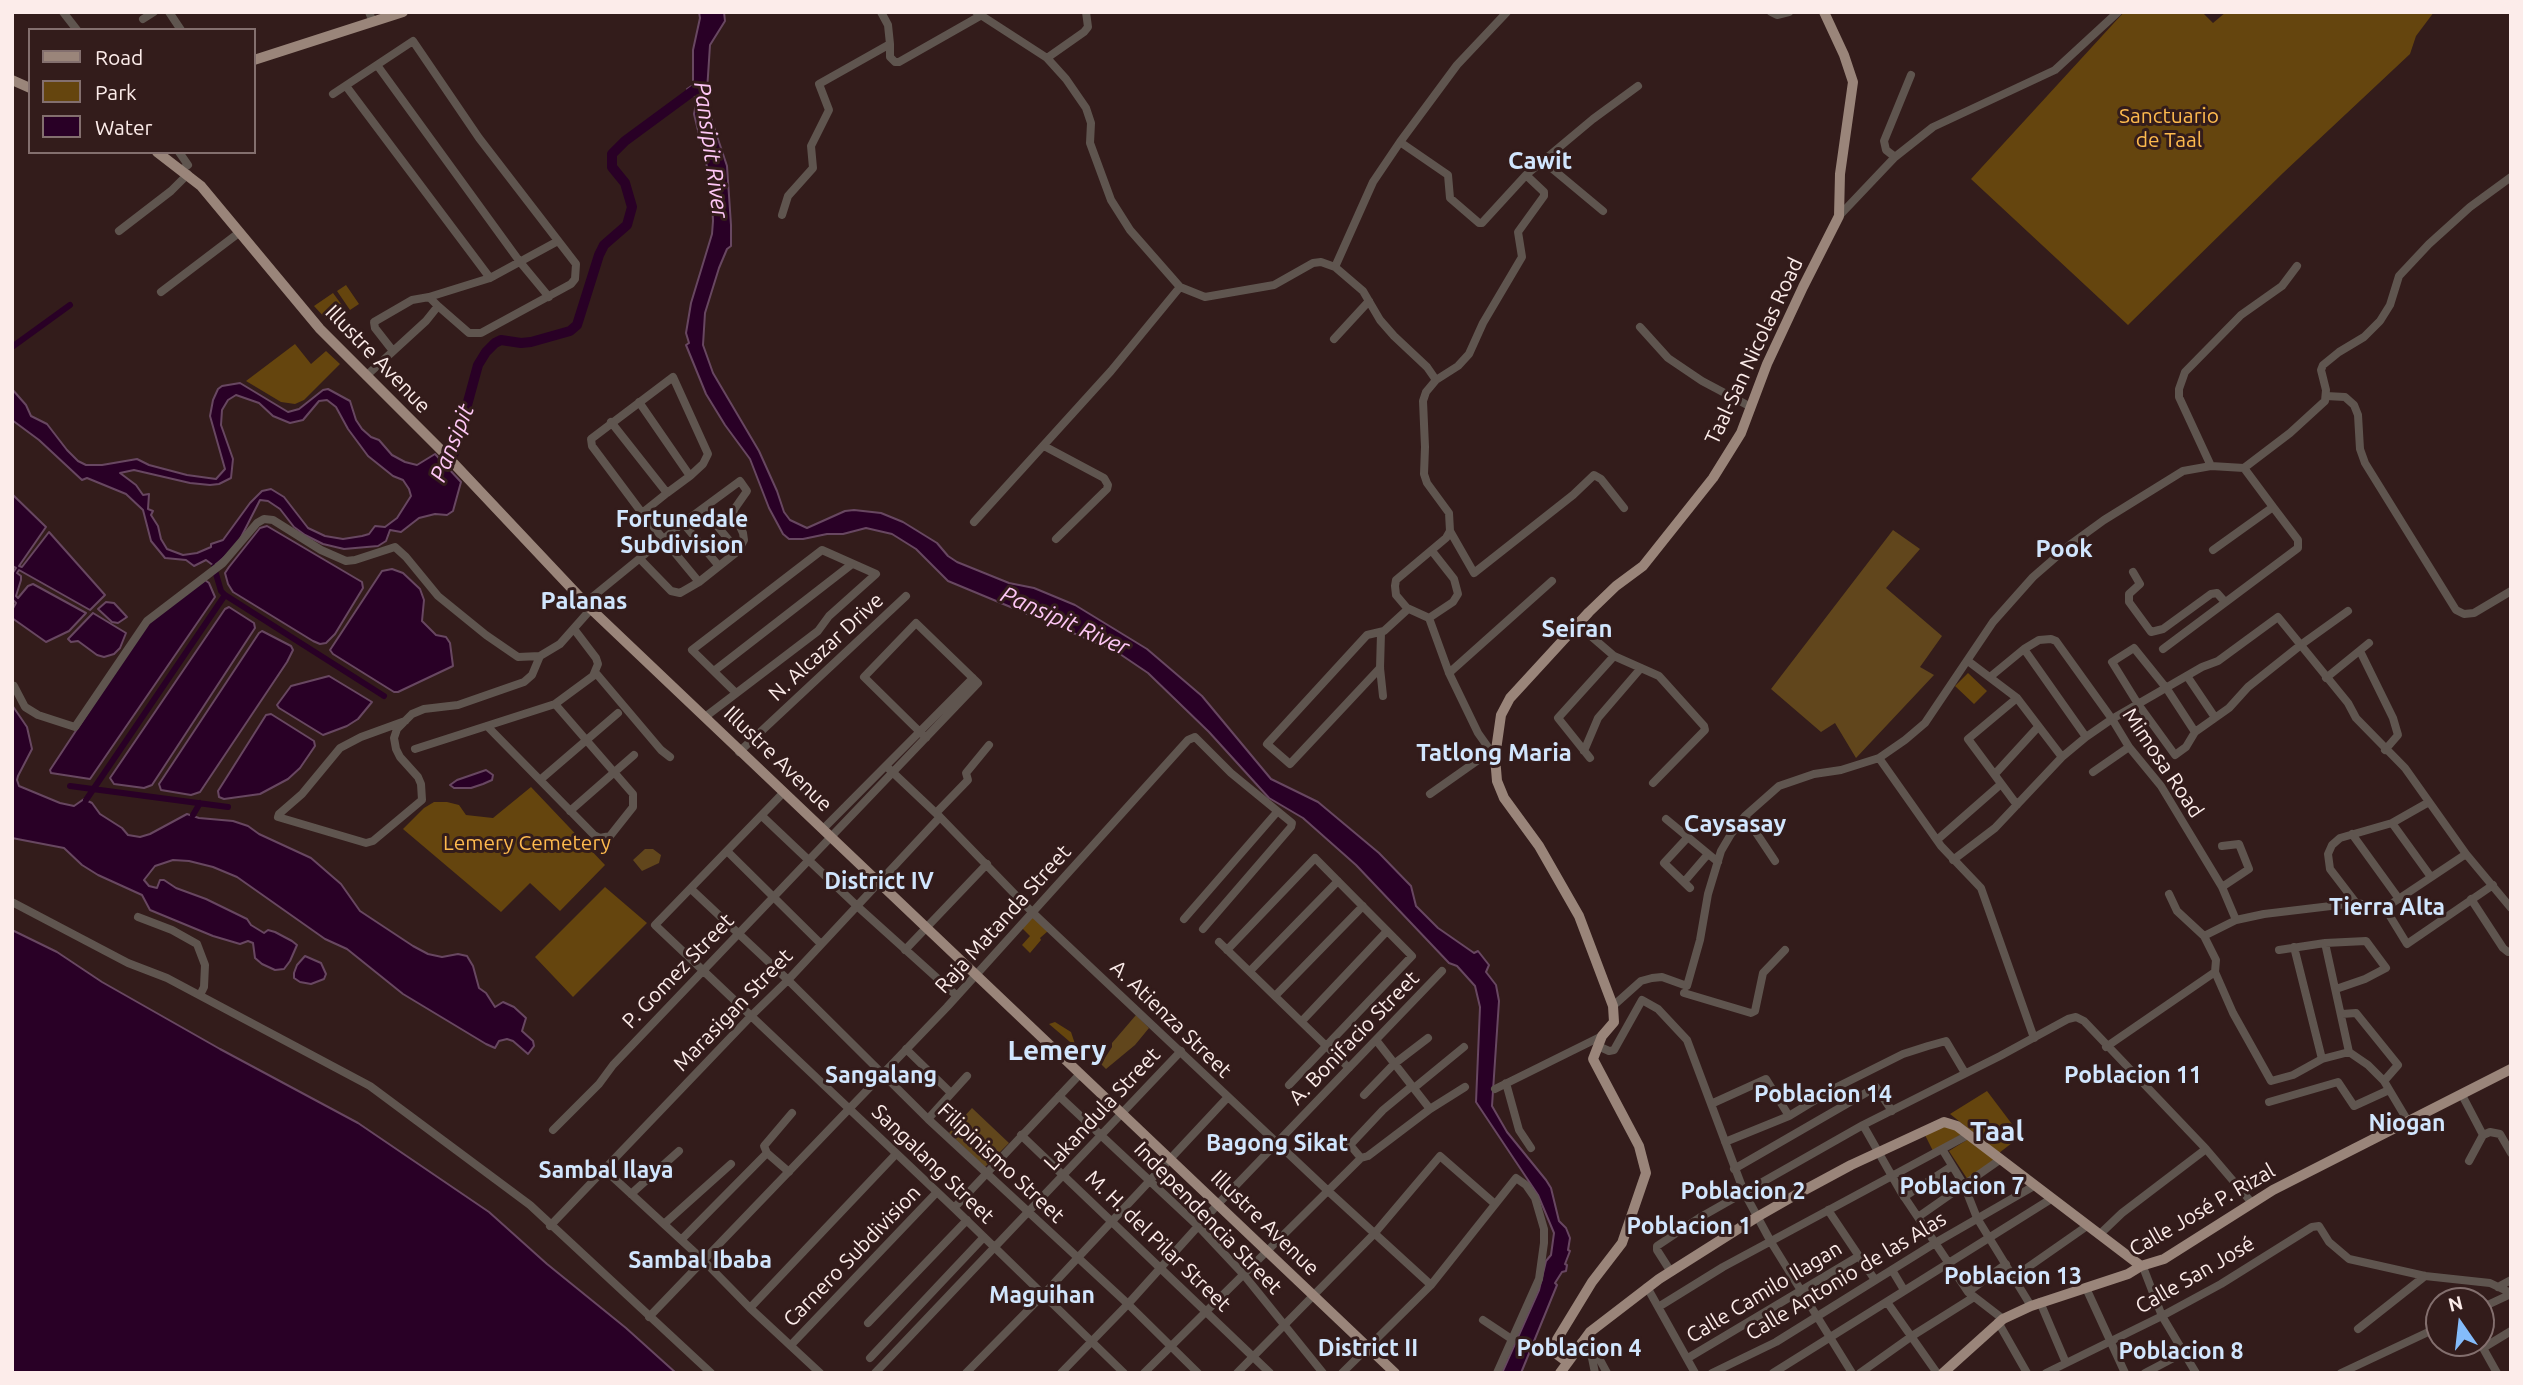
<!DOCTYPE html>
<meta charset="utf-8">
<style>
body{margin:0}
#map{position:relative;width:2523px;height:1385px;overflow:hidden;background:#331c1b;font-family:Ubuntu,sans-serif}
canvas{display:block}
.frame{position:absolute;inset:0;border:14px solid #fcecea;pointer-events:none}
.legend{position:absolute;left:28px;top:28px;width:228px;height:126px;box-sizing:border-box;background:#331c1b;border:2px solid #836f6e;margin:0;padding:9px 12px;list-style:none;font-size:21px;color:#fcecea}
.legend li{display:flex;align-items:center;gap:14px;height:35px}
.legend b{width:35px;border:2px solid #836f6e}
.north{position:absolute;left:2425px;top:1287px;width:70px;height:70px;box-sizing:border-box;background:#331c1b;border:2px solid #836f6e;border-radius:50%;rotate:346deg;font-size:19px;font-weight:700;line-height:28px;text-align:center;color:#fcecea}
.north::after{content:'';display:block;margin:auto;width:24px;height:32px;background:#84bcfb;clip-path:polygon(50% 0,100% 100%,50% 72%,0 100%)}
</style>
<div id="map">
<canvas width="2523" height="1385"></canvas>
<div class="frame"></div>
<ul class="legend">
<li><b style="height:9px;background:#9a857a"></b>Road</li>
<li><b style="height:19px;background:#65450e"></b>Park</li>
<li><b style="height:19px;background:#290026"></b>Water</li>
</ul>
<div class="north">N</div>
</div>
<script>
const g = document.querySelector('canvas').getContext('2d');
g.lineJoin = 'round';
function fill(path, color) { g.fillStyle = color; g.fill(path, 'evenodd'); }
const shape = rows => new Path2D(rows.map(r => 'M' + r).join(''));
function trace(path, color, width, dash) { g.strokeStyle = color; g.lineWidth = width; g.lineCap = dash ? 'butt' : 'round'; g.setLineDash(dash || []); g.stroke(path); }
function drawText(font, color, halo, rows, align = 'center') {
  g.font = font + ' Ubuntu,sans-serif'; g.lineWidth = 6; g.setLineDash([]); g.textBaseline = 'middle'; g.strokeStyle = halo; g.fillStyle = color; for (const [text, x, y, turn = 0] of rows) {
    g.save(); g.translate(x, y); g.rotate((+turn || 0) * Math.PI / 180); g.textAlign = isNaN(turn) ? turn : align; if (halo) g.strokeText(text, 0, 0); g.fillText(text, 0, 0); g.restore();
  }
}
const green = shape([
 [2124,12,2202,12,2213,23,2226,12,2434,12,2416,36,2410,54,2283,173,2128,325,1971,179],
 [346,285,359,304,350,310,337,291],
 [333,293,344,308,326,319,314,306],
 [295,344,311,364,326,351,340,364,304,400,295,404,281,402,246,381],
 [1968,673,1987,691,1974,704,1955,686],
 [531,787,605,865,560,911,530,883,501,912,403,829,424,808,434,802,447,802,459,805,466,815,493,818],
 [605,887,647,923,573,997,535,957],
 [1032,916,1048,931,1040,938,1041,940,1030,953,1022,945,1030,936,1021,927],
 [1055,1022,1071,1032,1076,1047,1049,1024],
 [1987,1091,2021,1136,1999,1153,1950,1114],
 [1948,1125,1962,1134,1933,1151,1924,1133],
 [1970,1138,1998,1160,1968,1180,1949,1151]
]);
const forest = shape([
 [1893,530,1920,549,1886,588,1942,636,1920,667,1934,675,1856,758,1835,723,1821,732,1771,689],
 [645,849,653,849,661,855,659,863,642,871,633,860],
 [1136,1015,1149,1028,1135,1045,1106,1069,1101,1064,1112,1047,1112,1043],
 [972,1108,1009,1143,985,1167,949,1133]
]);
const water = shape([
 [699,12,724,12,725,21,710,45,707,91,712,121,727,166,731,225,731,246,727,249,719,268,705,313,703,345,713,373,759,451,777,491,784,512,790,520,807,528,845,511,854,510,881,513,903,522,937,543,948,556,957,562,1009,583,1034,588,1075,605,1147,649,1202,696,1271,779,1318,802,1379,853,1411,886,1416,906,1438,928,1474,953,1478,951,1489,965,1486,972,1496,985,1499,1001,1492,1106,1507,1132,1546,1180,1551,1188,1559,1221,1566,1228,1570,1238,1568,1250,1570,1251,1565,1264,1567,1265,1566,1271,1562,1272,1555,1283,1557,1285,1521,1373,1502,1373,1539,1290,1546,1261,1551,1255,1554,1233,1538,1195,1476,1102,1480,1007,1475,986,1457,966,1449,963,1356,865,1303,818,1269,798,1209,732,1148,673,1114,650,948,581,916,549,892,534,866,528,843,534,827,534,803,539,789,539,783,534,769,508,750,459,725,425,706,394,686,345,689,343,686,333,691,303,712,234,713,221,711,183,694,114,697,99,687,89,693,85,693,50,700,18,699,12],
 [240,383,288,412,299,409,323,390,328,389,350,401,356,420,362,429,371,437,379,440,392,455,405,462,417,465,435,454,461,482,453,511,447,515,435,514,419,518,401,532,390,530,386,541,378,546,344,549,323,544,305,535,294,527,280,509,268,501,260,500,236,547,214,566,206,560,194,566,186,560,165,558,151,541,143,510,126,494,87,478,82,480,39,440,12,420,12,389,26,405,31,416,47,424,67,450,78,461,86,465,102,465,137,459,149,465,187,475,216,479,225,469,210,416,213,400,218,389,222,386,240,383],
 [236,395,259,403,273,416,290,423,303,420,319,401,327,400,336,407,348,429,368,456,393,476,403,480,409,489,411,496,397,518,385,527,375,526,369,534,362,536,343,539,325,536,308,528,284,497,271,489,262,491,250,503,223,540,211,544,211,547,197,553,183,555,167,549,161,539,158,526,151,515,153,511,148,509,149,494,143,495,136,485,120,473,134,470,190,483,210,485,219,484,231,478,233,459,221,425,222,410,228,400,236,395],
 [12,494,46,527,19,566,22,567,49,532,105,595,90,610,19,570,17,573,21,576,21,580,16,596,18,598,28,586,33,584,86,613,69,631,46,642,12,618,12,610,16,603,12,599,12,574,16,568,12,566,12,494],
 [267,526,362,582,363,588,335,634,326,643,320,644,313,641,233,592,228,584,225,573,229,567,260,528,267,526],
 [392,569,403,573,420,589,424,600,422,621,436,635,446,637,450,643,453,666,398,692,394,692,333,654,330,650,382,571,392,569],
 [205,580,209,583,215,597,90,779,51,773,50,770,147,623,205,580],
 [106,602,114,603,127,617,118,623,112,622,98,609,106,602],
 [229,607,254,623,255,628,152,785,144,788,114,784,110,778,225,609,229,607],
 [93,613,126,633,120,648,114,654,104,657,97,655,78,641,71,642,68,639,93,613],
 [262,631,291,646,293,650,287,662,200,792,191,795,161,790,159,784,259,633,262,631],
 [329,676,372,702,358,719,347,726,323,735,279,708,277,705,291,686,329,676],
 [12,705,27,727,32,749,18,776,17,780,19,786,60,803,74,806,84,799,92,803,100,814,122,828,128,835,140,837,150,834,187,814,199,818,233,821,248,826,259,834,311,858,341,884,360,911,413,946,428,954,442,957,458,954,467,956,473,966,479,988,486,993,495,1007,503,1002,514,1007,526,1018,522,1031,533,1041,534,1046,528,1054,513,1041,507,1039,499,1041,495,1048,486,1044,403,994,347,949,325,939,237,877,213,867,189,861,173,860,155,866,144,880,149,886,157,888,160,880,164,880,176,888,206,899,247,919,251,925,264,933,268,930,275,932,292,941,297,945,290,961,284,969,275,970,262,964,255,958,253,943,248,941,240,944,213,936,150,910,142,895,98,875,82,865,64,848,12,838,12,705],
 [271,714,314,741,315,746,300,768,288,779,260,794,224,799,219,797,218,791,266,715,271,714],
 [486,770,493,775,492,780,483,784,471,788,454,788,450,785,457,780,486,770],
 [12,930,57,952,102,982,220,1049,358,1123,489,1212,547,1264,626,1328,676,1373,12,1373,12,930],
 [305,956,321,963,326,974,324,979,311,984,300,982,294,978,294,973,297,965,305,956]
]);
const canal = shape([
 [12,347,70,305],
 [214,567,221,591,225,595,384,696],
 [70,786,228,807],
 [86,800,225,595],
 [193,815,200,803]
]);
const river = shape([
 [443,478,446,466,454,453,478,365,486,352,495,343,501,340,521,343,531,342,570,331,577,325,599,255,604,245,627,225,632,207,625,183,612,167,612,154,625,141,697,88]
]);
const minor = shape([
 [63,12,77,30],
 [169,12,181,30],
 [369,12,373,22],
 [976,12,1047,58,1066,79,1086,108,1091,123,1090,143,1111,200,1130,230,1180,287,1205,297,1274,285,1313,263,1321,262,1335,267,1363,291,1380,320,1394,336,1427,367,1436,380],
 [1771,12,1777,15,1789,12],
 [143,19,154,12],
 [890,44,890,57,895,62,899,62,980,16],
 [1047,58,1084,32,1088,27,1086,12],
 [377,65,520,262,549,297],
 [346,86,490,278],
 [333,94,413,41,479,138,576,264,575,279,571,284,481,333,469,333,438,306],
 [1400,142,1448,175,1450,198,1479,223,1482,223,1526,175,1593,119,1638,86],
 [179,152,188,165,181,170],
 [1895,157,1886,150,1884,141,1911,75],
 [1543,161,1603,211],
 [782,215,788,196,813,168,811,146,829,110,819,84,890,44,888,25,881,12],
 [1839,216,1895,157,1933,127,2055,70,2118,12],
 [119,231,171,191,188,174],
 [1335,267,1373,182,1400,142,1457,65,1507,12],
 [161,292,240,232],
 [429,297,490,278,558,241],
 [1640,327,1668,358,1702,381,1751,407],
 [1334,339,1369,301],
 [366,376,426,321,438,306,429,297,412,300,374,322,375,328,393,351],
 [2326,396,2345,397,2354,405,2358,415,2360,449,2365,463,2456,610,2464,614,2474,613,2511,591],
 [639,402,690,476,667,493],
 [611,422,667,493,642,513],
 [1044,446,1104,478,1108,485,1107,489,1056,539],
 [2211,466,2179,397,2179,389,2185,372,2241,315,2282,286,2297,266],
 [690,476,703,464,708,454,673,377,591,439,592,446,642,513,699,582],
 [974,522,1111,371,1180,287],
 [683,523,718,565],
 [1450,531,1474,573,1573,495,1594,475,1601,479,1624,508],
 [2213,550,2273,507,2244,468],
 [640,559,671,591,680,593,699,582,738,551,703,509],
 [2133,572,2140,584,2129,594,2129,602,2151,632,2163,629,2211,594,2217,593,2225,602],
 [585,603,683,523,740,481,747,491,733,511,743,533,744,540,738,551],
 [1429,618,1453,602,1458,594,1454,579,1432,551],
 [1578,625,1614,656,1659,676,1704,726,1705,730,1653,783],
 [1381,633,1380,668,1383,696],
 [2024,649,2086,737],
 [2163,649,2298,548,2298,540,2273,507],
 [2360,651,2393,718,2398,735,2385,750],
 [1968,661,2017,698,2062,757],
 [1380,668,1290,764,1267,744,1367,635,1384,631,1408,609],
 [714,671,852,564],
 [595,672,661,750,670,757],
 [1449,673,1552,581],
 [2187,676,2214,716],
 [1990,677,2024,649,2039,640,2051,639,2056,641,2112,719,2129,747,2161,786,2222,887,2236,920],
 [2326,678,2369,643],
 [14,686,25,707,38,715,75,727,147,621,223,563,257,523,264,519,273,520,321,550,346,561,355,560,395,547,406,557,438,596,486,635,518,657,540,656,560,644,591,609],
 [2017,698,1968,739,2017,805],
 [705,717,818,631,829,616,876,574,822,550,692,650,736,693],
 [405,721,361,737,340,748,302,794,279,814,278,817,366,843,373,841,422,800,421,784,418,777,400,757,396,749,394,738,397,729,412,714,424,709,458,705,524,682,532,675,540,656],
 [487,726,594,835,600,838,610,836,633,807,633,794,555,704],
 [2195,732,2167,689,2134,648,2112,662,2138,704,2175,755,2186,747,2195,732,2229,708,2248,687,2302,644,2348,611],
 [415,749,555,704,593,676,598,664,596,658,574,629],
 [1584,751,1598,718,1641,668],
 [739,752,906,596],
 [1495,757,1478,733,1449,673,1429,618,1407,608,1396,595,1395,586,1396,580,1446,538,1450,531,1449,513,1427,483,1424,474,1425,447,1423,401,1426,392,1436,380,1458,366,1469,354,1483,323,1522,257,1518,232,1544,196,1544,192,1526,175],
 [1590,758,1558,718,1614,656],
 [1879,758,1941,846,1981,888,2034,1038],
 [886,766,940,817,1033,913,1327,1190,1431,1285],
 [2093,772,2129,747],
 [1995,774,2038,727],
 [540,780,618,713],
 [784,792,655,925,954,1208,1124,1373],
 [1430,794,1491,751],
 [570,811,634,755],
 [936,813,968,780,966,773,989,745],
 [762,816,857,906,957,996],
 [1745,816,1775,861],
 [1666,819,1718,862],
 [2392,823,2431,877],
 [823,829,973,678],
 [2352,834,2399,899],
 [1688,837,1664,863,1690,888],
 [1937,840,2001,784],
 [728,852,821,944],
 [1953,860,1995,828,2062,757,2086,737,2112,719,2202,667,2218,661,2278,617,2348,703,2356,718,2405,768,2466,854,2511,908],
 [1684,882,1708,854],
 [2222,887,2249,869,2239,844,2222,846],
 [691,889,788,980,928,1119,1128,1304,1198,1373],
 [2169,894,2177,911,2204,936,2216,960,2215,972,2233,1013,2271,1081,2293,1075,2322,1059,2349,1052],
 [2471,899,2503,948,2508,952,2511,951],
 [12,902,128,963,167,978,370,1086,530,1205,711,1373],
 [2356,903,2330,869,2328,854,2332,845,2340,838,2392,823,2429,802],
 [2385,908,2407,944,2493,885],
 [138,917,172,930,197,944,205,965,204,987,200,995],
 [1184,919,1277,812],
 [2204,936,2236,920,2264,914,2356,903,2385,908,2466,854],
 [1219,942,1349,1068],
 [2325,943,2349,1052,2368,1065,2384,1081,2409,1123],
 [2294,947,2322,1059],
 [905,950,987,864],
 [1227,950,1315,858,1412,956,1289,1085],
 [2279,950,2325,943,2366,941,2386,968,2365,979,2336,989],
 [1250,971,1338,881],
 [1684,993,1751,1013,1755,1011,1763,973,1785,950],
 [1275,996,1363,906],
 [1613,1006,1641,981,1652,978,1662,977,1687,986,1700,940,1708,894,1721,851,1731,834,1745,816,1779,786,1814,774,1841,770,1879,758,1905,740,1925,723,1993,622,2033,577,2071,544,2104,520,2183,471,2211,466,2244,468,2290,433,2325,401,2326,390,2321,370,2323,365,2339,352,2364,337,2380,321,2390,305,2399,276,2429,244,2470,207,2511,177],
 [2342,1014,2356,1013,2398,1065,2384,1081],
 [1302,1021,1387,931],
 [1376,1040,1430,1109],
 [1598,1046,1609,1051,1614,1050,1642,1000,1658,1009,1687,1040,1744,1192,1771,1242,1852,1373],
 [2106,1047,2215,972],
 [906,1049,951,1093],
 [1506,1083,1519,1130,1531,1148],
 [1414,1088,1464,1047],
 [1495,1089,1602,1036],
 [1364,1095,1394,1064,1428,1038],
 [2462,1095,2483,1135,2469,1161],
 [1059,1096,1198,1226,1244,1275,1323,1373],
 [2269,1102,2338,1082,2354,1106,2389,1090],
 [1711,1104,1766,1079,1789,1116],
 [928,1119,967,1076],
 [1863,1125,1901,1192,1968,1292,2003,1319],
 [553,1130,599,1084,613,1065,978,683,916,623,864,677,926,738],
 [1021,1135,1270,1373],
 [2483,1135,2490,1132,2500,1134,2511,1153],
 [1725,1142,1789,1116,1835,1088,1903,1054,1928,1046,1946,1041,1965,1073],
 [1942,1149,1964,1185,1977,1218,2031,1306],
 [1361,1158,1350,1145,1383,1110,1412,1086],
 [604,1169,703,1260,750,1308,820,1373],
 [1734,1169,1876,1087,1892,1111],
 [789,1172,767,1153,764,1146,792,1113],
 [631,1194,679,1151],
 [1904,1197,1952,1166],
 [954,1208,1080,1074],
 [1828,1210,1875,1280],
 [1918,1217,2001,1159],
 [664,1224,731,1164],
 [550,1226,751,1016,788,980,940,817],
 [2099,1235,2122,1213,2206,1149],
 [681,1240,767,1153],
 [2143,1267,2162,1316,2196,1373],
 [1892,1270,1904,1290],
 [1671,1272,1657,1250,1657,1246,1699,1218,1863,1125,2000,1056,2068,1019,2076,1017,2084,1021,2206,1149,2252,1203],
 [2014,1277,2087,1226],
 [1647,1287,1695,1373],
 [2498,1287,2511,1280],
 [2086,1288,2125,1373],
 [1968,1292,2006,1264],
 [1887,1302,1937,1373],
 [2040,1302,2066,1363],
 [1660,1306,1723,1267,1968,1135],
 [750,1308,896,1154],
 [2481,1308,2511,1294],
 [649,1317,947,1007,1188,740,1195,737,1231,773,1292,823,1291,827,1203,929],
 [1483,1320,1513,1340],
 [1998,1322,2027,1373],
 [868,1323,967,1220],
 [2358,1329,2425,1276],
 [1581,1342,1592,1358,1595,1373],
 [791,1345,937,1192],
 [1590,1354,1600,1360,1607,1373],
 [870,1358,984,1237],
 [1688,1358,1859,1256],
 [875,1373,1181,1051],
 [966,1373,1043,1295,1228,1097],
 [1061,1373,1128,1304,1218,1204,1442,971],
 [1144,1373,1361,1158,1368,1156,1430,1109,1465,1087],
 [1237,1373,1374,1234,1440,1156,1495,1204],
 [1342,1373,1431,1285,1516,1178,1526,1185,1535,1198,1544,1229,1544,1243,1539,1279,1497,1373],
 [1712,1373,1776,1342,1935,1243,2034,1186],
 [1773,1373,2051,1199],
 [1860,1373,1912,1336,1974,1297],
 [2046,1373,2162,1316,2221,1284,2312,1227,2319,1226,2329,1242,2349,1259,2425,1276,2490,1283,2511,1293],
 [2145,1373,2183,1353],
 [2341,1373,2439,1327],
 [2497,1373,2483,1348,2511,1331]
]);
const major = shape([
 [254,60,403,12],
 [12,80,30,88],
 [157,152,201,186,320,329,443,452,591,609,1395,1373],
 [1566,1361,1555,1353,1553,1346,1592,1282,1622,1243,1646,1173,1639,1146,1593,1059,1602,1036,1614,1022,1613,1006,1579,916,1539,846,1504,798,1497,781,1495,757,1501,715,1510,698,1589,612,1616,586,1643,566,1713,478,1741,433,1767,364,1803,287,1839,216,1840,174,1853,82,1844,55,1824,12],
 [1560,1373,1590,1332,1659,1279,1757,1217,1799,1193,1851,1165,1944,1122,1957,1126,2141,1266],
 [1943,1373,2003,1319,2031,1306,2128,1274,2141,1266,2164,1259,2273,1190,2511,1069]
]);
const parkNames = [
 ["Sanctuario",2169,116],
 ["de Taal",2169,140],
 ["Lemery Cemetery",527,843]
];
const streetNames = [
 ["Taal-San Nicolas Road",1754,351,-65],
 ["Illustre Avenue",378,359,46],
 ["N. Alcazar Drive",826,647,-43],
 ["Illustre Avenue",778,759,44],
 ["Mimosa Road",2163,763,56],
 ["Raja Matanda Street",1003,919,-48],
 ["P. Gomez Street",678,971,-46],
 ["Marasigan Street",733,1010,-46],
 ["A. Atienza Street",1171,1019,44],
 ["A. Bonifacio Street",1354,1038,-46],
 ["Lakandula Street",1102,1109,-47],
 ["Filipinismo Street",1001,1163,43],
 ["Sangalang Street",933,1164,44],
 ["Calle José P. Rizal",2202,1210,-30],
 ["Independencia Street",1208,1218,46],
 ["Illustre Avenue",1265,1223,44],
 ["M. H. del Pilar Street",1158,1241,44],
 ["Carnero Subdivision",852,1256,-46],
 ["Calle San José",2195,1275,-30],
 ["Calle Antonio de las Alas",1846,1276,-31],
 ["Calle Camilo Ilagan",1764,1292,-31]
];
const waterNames = [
 ["Pansipit River",711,150,82],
 ["Pansipit",452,443,-68],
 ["Pansipit River",1065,621,24]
];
const neighbourhoodNames = [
 ["Fortunedale",682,519],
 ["Subdivision",682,545],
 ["District IV",879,881],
 ["Tierra Alta",2387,907],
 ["Sangalang",881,1075],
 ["Poblacion 11",2133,1075],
 ["Poblacion 14",1823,1094],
 ["Niogan",2407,1123],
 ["Bagong Sikat",1277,1143],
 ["Sambal Ilaya",606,1170],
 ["Poblacion 7",1962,1186],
 ["Poblacion 2",1743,1191],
 ["Poblacion 1",1689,1226],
 ["Sambal Ibaba",700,1260],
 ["Poblacion 13",2013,1276],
 ["Maguihan",1042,1295],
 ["District II",1368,1348],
 ["Poblacion 4",1579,1348],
 ["Poblacion 8",2181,1351]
];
const quarterNames = [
 ["Cawit",1540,161],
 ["Pook",2064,549],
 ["Palanas",584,601],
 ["Seiran",1577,629],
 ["Tatlong Maria",1494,753],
 ["Caysasay",1735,824]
];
const districtNames = [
 ["Lemery",1057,1051],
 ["Taal",1997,1132]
];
fill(green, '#65450e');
fill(forest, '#61461c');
fill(water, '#290026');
trace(water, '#684761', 2);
trace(canal, '#290026', 6);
trace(river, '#290026', 10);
trace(minor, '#5f554f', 8);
trace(major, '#9a857a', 10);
drawText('21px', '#feba4e', '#331c1b', parkNames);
drawText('21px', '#fcecea', '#331c1b', streetNames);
drawText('italic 23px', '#fec7f6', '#331c1b', waterNames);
drawText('bold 23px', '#d1e6fe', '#331c1b', neighbourhoodNames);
drawText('bold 24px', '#d1e6fe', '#331c1b', quarterNames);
drawText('bold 28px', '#d1e6fe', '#331c1b', districtNames);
</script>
